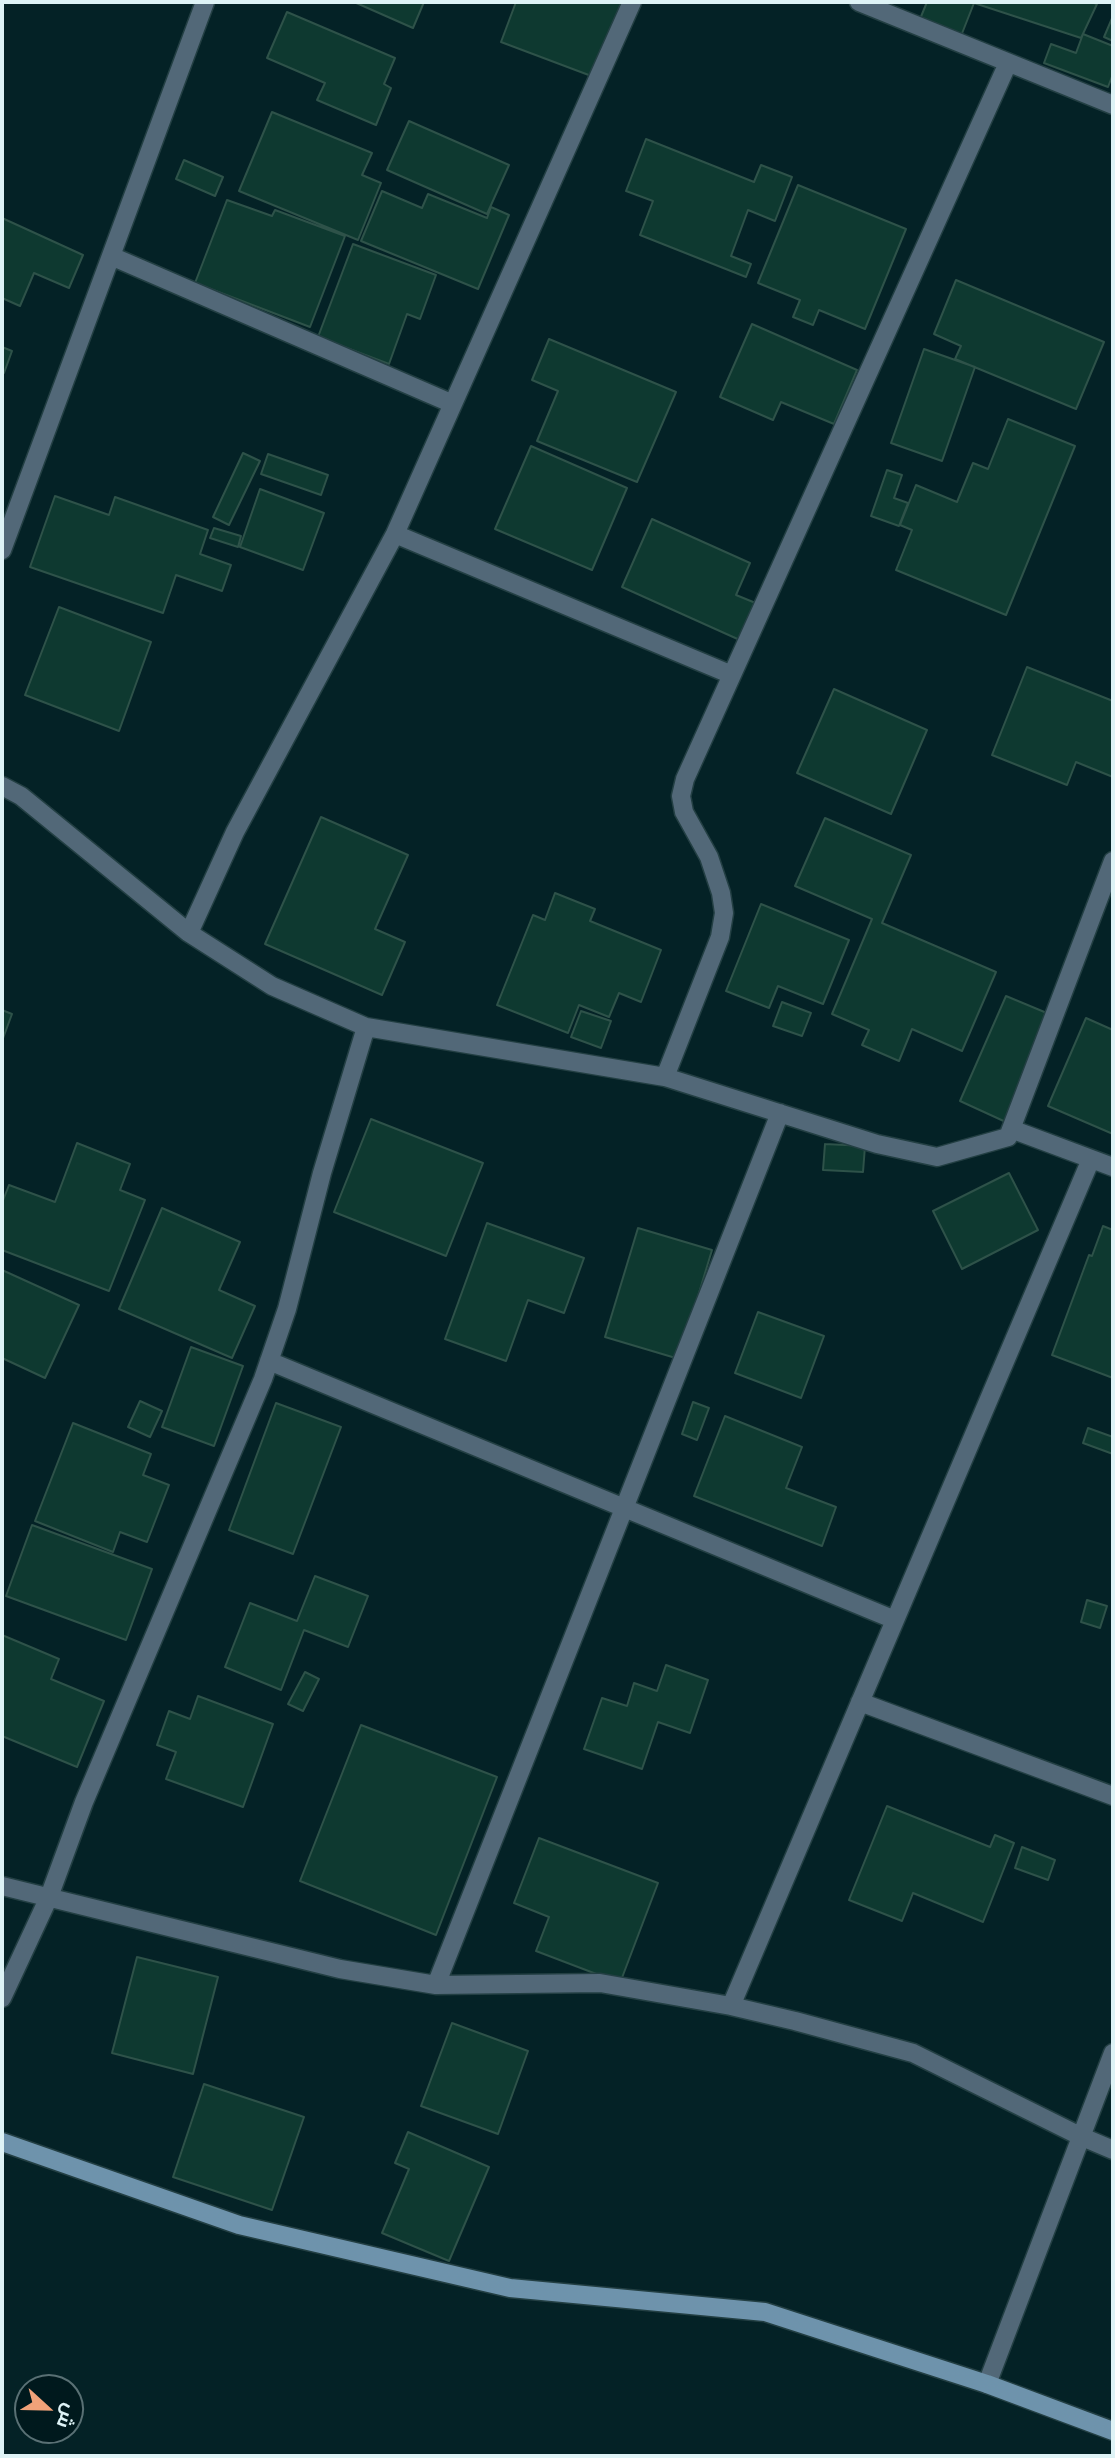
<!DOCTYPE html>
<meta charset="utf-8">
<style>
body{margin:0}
#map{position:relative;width:1115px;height:2458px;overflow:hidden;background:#042226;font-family:Helvetica,Cairo,sans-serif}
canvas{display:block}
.frame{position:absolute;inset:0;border:4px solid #def3f6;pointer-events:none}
.north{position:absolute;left:14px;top:2374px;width:70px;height:70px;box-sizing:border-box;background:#00191d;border:2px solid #597074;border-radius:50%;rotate:112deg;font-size:19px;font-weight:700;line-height:28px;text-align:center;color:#def3f6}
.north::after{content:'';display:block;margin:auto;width:24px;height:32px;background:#f0a279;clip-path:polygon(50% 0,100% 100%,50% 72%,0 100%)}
</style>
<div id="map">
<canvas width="1115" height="2458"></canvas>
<div class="frame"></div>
<div class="north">ش</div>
</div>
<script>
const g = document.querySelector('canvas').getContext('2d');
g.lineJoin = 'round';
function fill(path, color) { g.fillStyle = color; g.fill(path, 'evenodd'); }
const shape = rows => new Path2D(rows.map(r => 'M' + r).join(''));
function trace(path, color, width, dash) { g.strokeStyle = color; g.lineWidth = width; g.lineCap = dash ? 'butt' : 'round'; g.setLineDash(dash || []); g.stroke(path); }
const building = shape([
 [354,2,424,2,413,28,354,2],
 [516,2,622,2,594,77,501,42,516,2],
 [927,2,1091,2,1097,4,1081,38,974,3,961,36,920,19,927,2],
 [287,12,395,58,384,84,391,88,376,125,317,100,325,83,267,58,287,12],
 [1113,16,1113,41,1104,37,1113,16],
 [1083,34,1113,46,1113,74,1108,87,1044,63,1051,44,1076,53,1083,34],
 [272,112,372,153,362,175,381,183,358,240,239,191,272,112],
 [409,121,509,165,487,214,387,170,409,121],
 [646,139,754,182,761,165,792,177,775,221,748,210,731,256,751,264,746,277,640,235,653,201,626,191,646,139],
 [184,160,223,177,215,196,176,179,184,160],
 [798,185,906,229,865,329,819,310,813,325,793,317,800,300,758,283,798,185],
 [382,191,422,208,428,194,487,218,491,207,509,215,478,289,361,241,382,191],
 [227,200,272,216,275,210,345,236,310,327,195,283,227,200],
 [2,218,83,255,69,288,34,273,20,306,2,298,2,218],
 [353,244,436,275,420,319,407,314,389,364,318,337,353,244],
 [956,280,1104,342,1076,409,955,359,961,346,934,334,956,280],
 [752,324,857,370,834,424,781,402,773,420,720,397,752,324],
 [549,339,676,392,637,482,537,441,558,391,532,380,549,339],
 [2,347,12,351,4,373,2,372,2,347],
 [924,349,975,367,942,461,891,443,924,349],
 [1008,419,1075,446,1006,615,896,570,912,530,900,525,916,485,957,502,973,463,988,469,1008,419],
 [531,446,627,488,592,570,495,529,531,446],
 [243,453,260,461,229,525,213,517,243,453],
 [268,454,328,475,321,495,261,474,268,454],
 [887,470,902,475,894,498,908,503,899,526,871,516,887,470],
 [260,489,324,513,303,570,240,547,260,489],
 [55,496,109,515,115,497,208,530,200,554,231,565,222,591,176,575,163,613,30,567,55,496],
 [652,519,750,563,736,595,758,604,742,641,622,587,652,519],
 [214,528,241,536,238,547,210,538,214,528],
 [59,607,151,642,119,731,25,695,59,607],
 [1027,667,1113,701,1113,777,1076,762,1067,785,992,755,1027,667],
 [834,689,927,730,891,814,797,773,834,689],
 [321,817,408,855,375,929,405,942,382,995,265,944,321,817],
 [825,818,911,855,882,923,996,972,962,1051,912,1029,899,1061,862,1045,869,1030,832,1014,872,919,795,886,825,818],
 [555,893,595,909,590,921,661,950,641,1002,619,993,609,1017,579,1005,568,1033,497,1005,533,915,545,920,555,893],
 [761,904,849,940,823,1004,778,986,769,1008,726,991,761,904],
 [1006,996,1054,1016,1008,1123,960,1101,1006,996],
 [782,1002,811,1013,802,1036,773,1026,782,1002],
 [2,1010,12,1014,2,1041,2,1010],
 [581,1011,611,1021,601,1048,571,1037,581,1011],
 [1086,1018,1113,1030,1113,1134,1048,1106,1086,1018],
 [371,1119,483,1163,446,1256,334,1212,371,1119],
 [77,1143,130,1164,120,1190,145,1200,109,1291,2,1250,2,1203,9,1185,55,1202,77,1143],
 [825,1144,865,1146,863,1172,823,1170,825,1144],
 [1009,1173,1038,1230,962,1269,933,1211,1009,1173],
 [162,1208,240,1242,219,1290,255,1306,232,1358,119,1309,162,1208],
 [487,1223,584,1258,564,1313,528,1300,506,1361,445,1339,487,1223],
 [1103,1226,1113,1230,1113,1378,1052,1355,1089,1255,1092,1256,1103,1226],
 [638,1228,712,1250,679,1359,605,1337,638,1228],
 [2,1270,79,1305,45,1378,2,1358,2,1270],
 [758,1312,824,1336,801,1398,735,1373,758,1312],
 [191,1347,243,1366,214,1446,162,1427,191,1347],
 [140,1401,162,1411,150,1437,128,1427,140,1401],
 [693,1402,709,1408,697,1440,682,1434,693,1402],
 [276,1403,341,1427,293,1554,229,1530,276,1403],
 [725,1416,802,1447,786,1488,836,1507,822,1546,694,1496,725,1416],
 [73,1423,151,1454,143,1475,169,1485,147,1542,120,1532,113,1552,35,1521,73,1423],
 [1088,1428,1113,1437,1113,1454,1083,1443,1088,1428],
 [32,1525,152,1569,126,1640,6,1596,32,1525],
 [315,1576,368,1596,348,1647,304,1630,281,1690,225,1667,250,1603,297,1621,315,1576],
 [1087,1600,1107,1606,1100,1628,1081,1622,1087,1600],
 [2,1635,59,1659,51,1679,104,1701,77,1767,2,1736,2,1635],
 [666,1665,708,1680,690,1733,658,1722,642,1769,584,1749,602,1698,627,1706,634,1683,657,1691,666,1665],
 [305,1672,319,1679,303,1711,288,1704,305,1672],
 [198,1696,273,1724,243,1807,166,1779,176,1752,157,1745,169,1711,190,1719,198,1696],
 [361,1725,497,1777,436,1935,300,1881,361,1725],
 [887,1806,990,1847,995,1835,1014,1843,983,1922,913,1893,902,1921,849,1900,887,1806],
 [539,1838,658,1883,620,1983,536,1951,549,1917,514,1903,539,1838],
 [1022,1847,1055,1860,1048,1880,1015,1868,1022,1847],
 [137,1957,218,1977,193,2074,112,2053,137,1957],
 [452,2023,528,2051,498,2134,421,2106,452,2023],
 [204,2084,304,2117,272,2210,173,2177,204,2084],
 [408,2132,489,2167,449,2261,382,2233,409,2169,395,2163,408,2132]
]);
const street = shape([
 [859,2,1113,105],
 [111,256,453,404],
 [395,534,732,675],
 [2,550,205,2],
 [2,786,21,796,189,933,272,986,366,1027,665,1077,877,1144,937,1157,1008,1137,1113,861],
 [189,933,235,832,395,534,632,2],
 [665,1077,720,937,724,913,721,893,709,857,684,812,681,796,685,779,1008,63],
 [1011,1129,1113,1167],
 [269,1361,895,1620],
 [860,1702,1113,1796],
 [2,1886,340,1969,436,1985,600,1983,731,2006,795,2021,913,2053,1080,2136,1113,2150],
 [436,1985,780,1113],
 [2,1998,49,1897,84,1802,263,1379,287,1309,322,1173,366,1027],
 [731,2006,1091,1159],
 [987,2384,1113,2053]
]);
const secondary = shape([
 [2,2142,239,2225,510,2288,765,2312,987,2384,1113,2431]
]);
fill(building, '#0e3930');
trace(building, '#2e5249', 2);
trace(street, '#233f43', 21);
trace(secondary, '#233f43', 21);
trace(street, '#526878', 18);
trace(secondary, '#6e93ac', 18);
</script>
